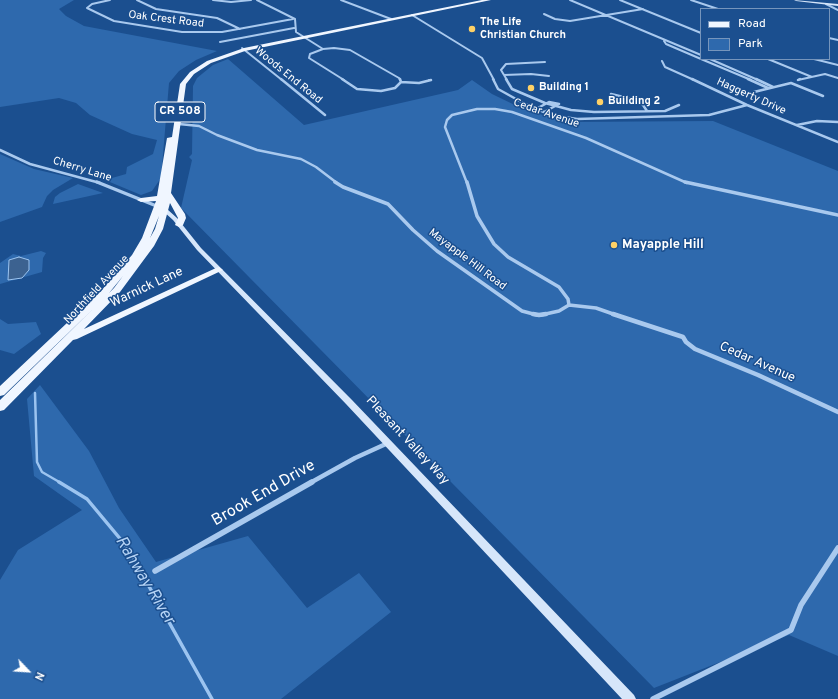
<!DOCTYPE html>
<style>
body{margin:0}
#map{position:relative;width:838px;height:699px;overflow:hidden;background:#1b4f8f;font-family:Overpass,sans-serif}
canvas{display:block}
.legend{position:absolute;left:700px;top:8px;width:130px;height:52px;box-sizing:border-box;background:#1b4f8f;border:1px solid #7695bc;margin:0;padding:5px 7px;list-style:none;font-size:12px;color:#fff}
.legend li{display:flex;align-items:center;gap:8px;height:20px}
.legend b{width:20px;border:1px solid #7695bc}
.north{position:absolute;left:8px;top:651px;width:40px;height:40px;-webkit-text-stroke:3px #1b4f8f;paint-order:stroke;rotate:115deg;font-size:11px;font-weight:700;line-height:16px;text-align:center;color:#fff}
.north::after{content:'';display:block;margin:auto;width:14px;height:18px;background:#fff;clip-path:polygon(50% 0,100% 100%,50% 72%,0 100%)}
</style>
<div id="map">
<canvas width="838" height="699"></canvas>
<ul class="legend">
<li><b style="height:5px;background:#f0f6ff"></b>Road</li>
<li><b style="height:11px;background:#2e69ad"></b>Park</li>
</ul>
<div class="north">N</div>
</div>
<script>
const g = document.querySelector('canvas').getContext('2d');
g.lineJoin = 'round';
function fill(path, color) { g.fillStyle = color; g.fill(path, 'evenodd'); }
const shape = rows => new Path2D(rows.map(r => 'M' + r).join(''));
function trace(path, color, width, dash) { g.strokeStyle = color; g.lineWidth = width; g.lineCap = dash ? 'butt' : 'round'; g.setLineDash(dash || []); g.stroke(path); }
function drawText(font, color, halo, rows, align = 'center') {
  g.font = font + ' Overpass,sans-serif'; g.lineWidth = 3; g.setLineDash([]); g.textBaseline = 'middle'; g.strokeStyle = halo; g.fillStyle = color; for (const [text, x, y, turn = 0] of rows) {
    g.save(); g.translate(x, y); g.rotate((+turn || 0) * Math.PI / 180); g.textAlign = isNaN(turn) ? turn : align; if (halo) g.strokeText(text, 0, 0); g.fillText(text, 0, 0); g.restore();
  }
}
const green = shape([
 [0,0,74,0,59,9,66,16,84,26,217,51,196,60,179,71,169,83,161,178,152,191,141,195,105,180,126,174,127,167,153,154,157,140,132,134,90,115,76,103,59,98,0,107],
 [228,59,304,125,458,90,472,80,492,94,523,109,566,122,713,121,838,171,838,656,789,635,654,688,181,208,192,160,189,157,192,154,193,86,197,78,213,65],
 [0,154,34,169,73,178,53,190,47,196,42,207,0,222],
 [78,184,103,193,53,204,55,197,60,193],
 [41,251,46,253,43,258,42,272,0,284,0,263,13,254,21,256],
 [0,319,8,324,36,322,41,334,14,354,0,350],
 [40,385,89,451,119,508,156,562,248,536,307,608,359,573,391,612,281,699,0,699,0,580,18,550,82,510,34,476,27,399]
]);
const water = shape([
 [19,257,29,260,29,270,22,278,8,280,9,260,19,257]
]);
const streamFar1 = shape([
 [35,393,37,462,42,472,61,483]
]);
const stream = shape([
 [59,482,87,499,127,547,212,699]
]);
const minorFar4 = shape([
 [110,0,92,4,87,8,114,21,182,32,222,32,293,19],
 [137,0,156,9,217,18,240,29],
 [213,0,231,2,251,0],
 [257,0,295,19,296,32,323,49],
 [341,0,391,19],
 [570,0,701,55],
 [620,0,701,33],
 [691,0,718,9],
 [826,4,838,10],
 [544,14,555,19,570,21,643,9],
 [412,15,482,58,494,80],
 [829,38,838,40],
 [664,41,666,44,701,59],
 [220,42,294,28],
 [242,48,282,80],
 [323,49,310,54,309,58,344,80],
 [323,49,334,48,350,50,399,78,400,80],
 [701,59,751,80],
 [710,59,758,80],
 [768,59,812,77],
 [814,59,838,65],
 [662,61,665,67,694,80],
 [504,75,531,74,549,76],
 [429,80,431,80],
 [507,80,501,70,506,64,545,62],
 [798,80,825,74,838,78]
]);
const minorFar3 = shape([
 [281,79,325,115],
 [342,79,357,89,381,91,395,88,401,82,400,79],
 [493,79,498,89,525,104,551,115,577,119,709,115,747,105],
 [506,79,512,89,545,103,571,110,594,112,665,111,679,105],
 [692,79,747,105,838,142],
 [748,79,768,88],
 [756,79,773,87],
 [798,80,800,79],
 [401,82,419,83,431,80],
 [754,92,791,83,823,96],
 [611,94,636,100,643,105,647,111],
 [536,109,549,102,559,104,544,112],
 [179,124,199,126,217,135,257,150,301,159,316,167,337,183],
 [797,125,817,121,838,122],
 [0,150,30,164,100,183],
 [467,183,445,127,447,120,452,115,477,109,495,109,512,112,586,138,687,183]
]);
const minorFar2 = shape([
 [97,182,159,207],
 [335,182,343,187,388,204,413,230,437,251,522,311,537,315],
 [467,182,477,216,494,244,508,257,559,287,568,299,569,305],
 [685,182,838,215],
 [541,315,559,311,569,305,596,308,616,315]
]);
const minorFar1 = shape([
 [533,314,539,315,546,314],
 [613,314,683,337,686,342,695,349,758,375,838,412],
 [310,483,355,458,388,443]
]);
const minor = shape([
 [155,571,312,482],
 [653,699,791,630,801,605,838,548]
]);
const secondary = shape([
 [794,0,838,4,838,6,796,1,794,0],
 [159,205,167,209,177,218,201,248,352,400,634,695,636,699,622,699,346,404,197,250,173,220,163,211,157,208,157,206,159,205]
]);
const primary = shape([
 [482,0,491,0,245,51,211,63,194,74,186,84,171,193,185,214,186,218,183,225,179,227,175,225,178,218,170,203,163,229,154,246,120,292,84,329,216,268,219,267,223,270,77,339,73,340,4,410,0,411,0,400,93,309,4,395,0,396,0,386,101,291,132,255,142,238,156,201,141,202,137,200,141,198,157,196,167,138,172,137,180,84,190,72,207,61,244,48,482,0],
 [159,216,155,229,150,238,159,216],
 [123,276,114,288,109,293,123,276]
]);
const markers = [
 [472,29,4,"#ffd166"],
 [531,88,4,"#ffd166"],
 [600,102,4,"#ffd166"],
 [614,245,4,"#ffd166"]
];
const farStreetnames = [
 ["Oak Crest Road",166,20,7],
 ["Woods End Road",288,76,39],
 ["Haggerty Drive",751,97,24],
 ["Cedar Avenue",546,114,19],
 ["Cherry Lane",82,170,17],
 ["Mayapple Hill Road",467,260,37],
 ["Northfield Avenue",97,290,-47]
];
const farPoinames = [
 ["The Life",480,23],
 ["Christian Church",480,36],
 ["Building 1",539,88],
 ["Building 2",608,102]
];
const shields = [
 [180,112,50]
];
const shieldNames = [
 ["CR 508",180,112]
];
const poiNames = [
 ["Mayapple Hill",622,245]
];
const streetNames = [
 ["Warnick Lane",147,288,-25],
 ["Cedar Avenue",757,363,24],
 ["Pleasant Valley Way",407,441,47]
];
const nearStreetnames = [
 ["Brook End Drive",264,494,-30]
];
const nearWaternames = [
 ["Rahway River",144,581,59]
];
fill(green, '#2e69ad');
fill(water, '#3c6290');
trace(water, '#9cc4f0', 1);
trace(streamFar1, '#9cc4f0', 2.5);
trace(stream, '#9cc4f0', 3.5);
trace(minorFar4, '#a9c9ee', 2);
trace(minorFar3, '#a9c9ee', 2.5);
trace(minorFar2, '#a9c9ee', 3.5);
trace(minorFar1, '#a9c9ee', 4.5);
trace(minor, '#a9c9ee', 5.5);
fill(secondary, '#d6e6fa');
fill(primary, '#f0f6ff');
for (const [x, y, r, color] of markers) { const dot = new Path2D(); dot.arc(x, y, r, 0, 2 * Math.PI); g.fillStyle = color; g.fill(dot); trace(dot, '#1b4f8f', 1.5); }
drawText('11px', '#fff', '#1b4f8f', farStreetnames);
drawText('bold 11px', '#fff', '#1b4f8f', farPoinames, 'left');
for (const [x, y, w] of shields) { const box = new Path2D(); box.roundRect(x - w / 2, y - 10, w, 20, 3); g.fillStyle = '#1b4f8f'; g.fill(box); trace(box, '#fff', 1); }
drawText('bold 12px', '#fff', null, shieldNames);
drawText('bold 13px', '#fff', '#1b4f8f', poiNames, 'left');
drawText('13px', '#fff', '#1b4f8f', streetNames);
drawText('16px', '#fff', '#1b4f8f', nearStreetnames);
drawText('italic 17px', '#b5d3f5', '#1b4f8f', nearWaternames);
</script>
